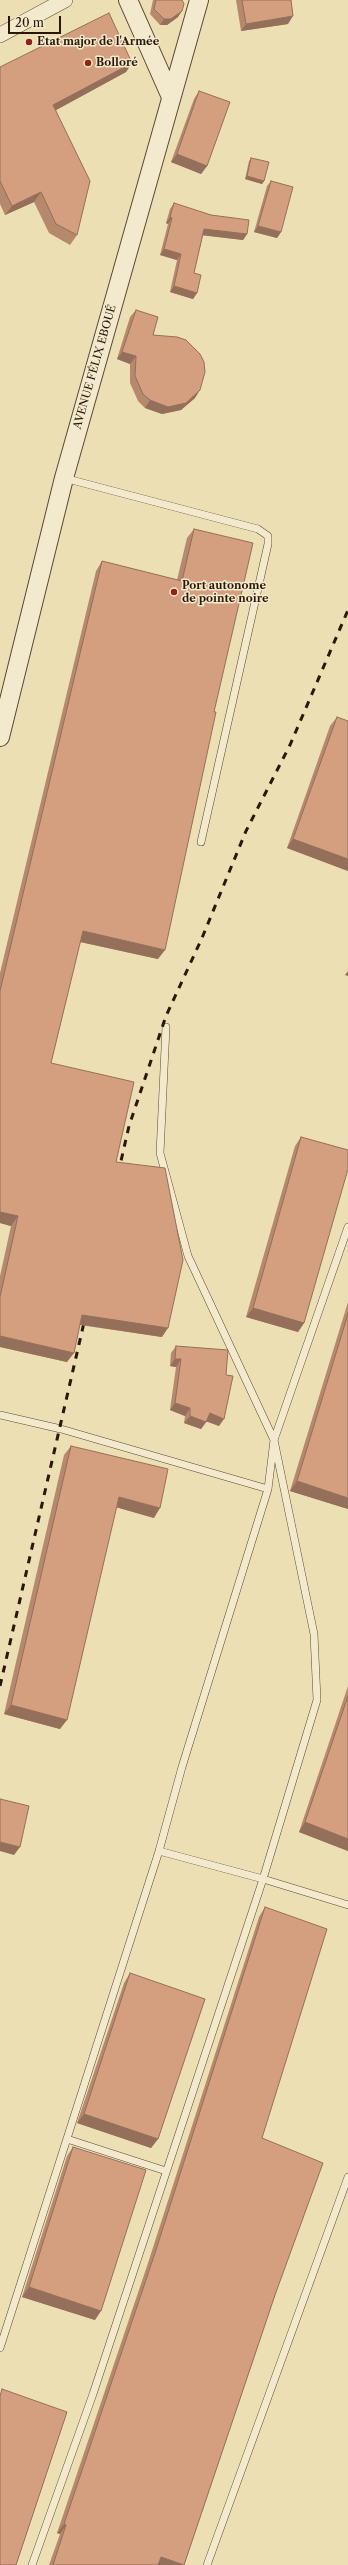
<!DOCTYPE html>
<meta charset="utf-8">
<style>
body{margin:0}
#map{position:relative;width:348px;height:2565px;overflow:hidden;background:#ecdfb3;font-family:"Libre Caslon Text",serif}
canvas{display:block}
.scale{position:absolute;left:8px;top:16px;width:53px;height:18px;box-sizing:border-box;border:2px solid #2b1703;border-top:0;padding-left:5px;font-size:12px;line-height:14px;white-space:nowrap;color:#2b1703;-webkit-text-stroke:3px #f3eace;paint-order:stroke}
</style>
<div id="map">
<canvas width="348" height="2565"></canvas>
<div class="scale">20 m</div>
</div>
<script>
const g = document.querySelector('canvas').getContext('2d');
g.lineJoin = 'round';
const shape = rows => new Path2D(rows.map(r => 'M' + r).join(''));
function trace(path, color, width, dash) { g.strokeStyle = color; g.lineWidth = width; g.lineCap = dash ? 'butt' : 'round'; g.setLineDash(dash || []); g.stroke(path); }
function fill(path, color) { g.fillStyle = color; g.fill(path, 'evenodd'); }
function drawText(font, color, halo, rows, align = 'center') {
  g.font = font + ' "Libre Caslon Text",serif'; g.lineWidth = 3; g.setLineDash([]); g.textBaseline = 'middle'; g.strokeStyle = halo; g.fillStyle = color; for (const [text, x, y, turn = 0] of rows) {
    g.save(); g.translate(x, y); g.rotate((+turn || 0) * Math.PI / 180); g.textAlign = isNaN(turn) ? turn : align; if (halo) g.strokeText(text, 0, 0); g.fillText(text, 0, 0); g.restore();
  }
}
const service = shape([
 [64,478,258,529,268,536,268,544,201,842],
 [0,1415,61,1429,268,1489],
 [159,1851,263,1879,348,1905],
 [67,2139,166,2171],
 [0,2348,159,1851,182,1767,268,1489,274,1440,348,1227],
 [32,2565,93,2394,263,1879,317,1700,314,1634,274,1440,188,1256,160,1153,166,1027],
 [207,2565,348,2177]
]);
const minor = shape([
 [0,35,65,0]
]);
const tertiary = shape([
 [128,0,171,97],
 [0,737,64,478,199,0]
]);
const rail = shape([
 [118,1174,129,1126,166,1016,202,938,246,831,290,745,348,610],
 [0,1686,86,1314]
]);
const wall = shape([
 [153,0,182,0,178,17,167,25,160,25,150,14],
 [236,0,291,0,288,24,241,31],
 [132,63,126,72,56,110,77,235,70,245,49,233,34,202,5,215,0,204,0,67],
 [199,91,207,166,201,174,171,162,194,99],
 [251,158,264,181,262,184,245,179,249,161],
 [271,181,281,232,277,238,254,232,267,186],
 [174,203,247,234,243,240,203,235,194,273,197,293,193,299,170,292,177,260,160,255,168,224,166,223,170,209],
 [136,310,195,398,181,410,162,414,145,408,138,401,130,383,130,364,117,359,130,317],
 [194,529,158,959,80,942,51,1063,116,1162,162,1337,80,1325,67,1362,0,1347,0,1276,11,1226,0,1223,0,973,96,571,102,561,177,580,187,538],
 [337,717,348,871,287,848,330,726],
 [301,1137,304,1323,298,1332,246,1317,295,1146],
 [348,1302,348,1509,290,1491],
 [176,1346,226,1375,219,1426,207,1421,201,1429,184,1423,185,1416,170,1410,176,1367,170,1366,171,1353],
 [71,1446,154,1518,116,1507,60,1729,4,1714,64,1455],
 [348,1686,348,1851,299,1832],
 [265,1907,262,2138,275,2295,184,2565,49,2565,60,2534,57,2533,148,2263,259,1917],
 [130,1973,158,2139,151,2148,77,2123,124,1983],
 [73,2147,95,2320,22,2297,67,2156]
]);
const shadedWall = shape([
 [182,11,178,17,167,25,160,25,164,19],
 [293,16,288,24,241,31,246,24],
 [132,63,126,72,47,115,53,105],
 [177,154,207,166,201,174,171,162],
 [247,176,264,181,262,184,245,179],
 [41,192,34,202,5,215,12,206],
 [170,217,172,218,168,224,166,223],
 [258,226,281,232,277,238,254,232],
 [204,229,247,234,243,240,200,235],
 [164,249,181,254,177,260,160,255],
 [174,286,197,293,193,299,170,292],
 [122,352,136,356,130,364,117,359],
 [200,390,195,398,181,410,162,414,145,408,150,400],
 [293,839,348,859,348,871,287,848],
 [83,931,165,950,158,959,76,941],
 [348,971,348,976,345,975],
 [0,1212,18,1216,11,1226,0,1223],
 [253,1308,304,1323,298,1332,246,1317],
 [82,1315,168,1328,162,1337,76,1324],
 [0,1336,74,1353,67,1362,0,1347],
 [175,1359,181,1359,176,1367,170,1366],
 [175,1403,190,1408,185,1416,170,1410],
 [210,1413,224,1419,219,1426,205,1421],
 [190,1416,206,1422,201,1429,184,1423],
 [297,1481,348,1498,348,1509,290,1491],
 [119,1497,160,1508,154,1518,112,1506],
 [11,1705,67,1720,60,1729,4,1714],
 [305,1822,348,1839,348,1851,299,1832],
 [0,1842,20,1847,14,1855,0,1851],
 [84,2114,158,2139,151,2148,77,2123],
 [29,2287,101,2311,95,2320,22,2297],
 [64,2524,66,2525,60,2534,57,2533],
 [161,2557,183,2565,155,2565]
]);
const building = shape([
 [156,0,182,0,184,4,182,11,171,19,164,19,154,9,156,0],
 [242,0,291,0,293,16,246,24,242,0],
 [109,13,132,63,53,105,90,181,77,235,56,224,41,192,12,206,0,181,0,67,109,13],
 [199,91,230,102,207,166,177,154,199,91],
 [251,158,269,162,264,181,247,176,251,158],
 [271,181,293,187,281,232,258,226,271,181],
 [174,203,211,215,249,220,247,234,204,229,194,273,201,275,197,293,174,286,181,254,164,249,172,218,170,217,174,203],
 [136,310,158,317,153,335,177,337,186,340,200,354,204,362,205,372,200,390,186,403,168,407,150,400,143,394,135,376,136,356,122,352,136,310],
 [194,529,253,543,214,712,216,712,165,950,83,931,51,1063,134,1082,116,1162,165,1168,183,1260,168,1328,82,1315,74,1353,0,1336,0,1297,18,1216,0,1212,0,991,102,561,182,581,194,529],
 [337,717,348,721,348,859,293,839,337,717],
 [301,1137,348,1150,348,1169,304,1323,253,1308,301,1137],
 [348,1314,348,1498,297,1481,348,1314],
 [176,1346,228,1350,226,1375,233,1376,224,1419,210,1413,206,1422,190,1416,190,1408,175,1403,181,1359,175,1359,176,1346],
 [71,1446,168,1469,160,1508,119,1497,67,1720,11,1705,71,1446],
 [348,1696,348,1839,305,1822,348,1696],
 [0,1799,29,1806,20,1847,0,1842,0,1799],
 [265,1907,327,1929,262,2138,323,2163,275,2295,184,2565,161,2557,158,2565,53,2565,66,2525,64,2524,155,2253,265,1907],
 [130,1973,205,1999,158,2139,84,2114,130,1973],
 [73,2147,146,2170,101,2311,29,2287,73,2147],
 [2,2389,67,2412,16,2565,0,2565,0,2396,2,2389]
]);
const markers = [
 [29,42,4,"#8f2418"],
 [88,63,4,"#8f2418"],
 [174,592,4,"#8f2418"]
];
const poiNames = [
 ["Etat major de l'Armée",37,42],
 ["Bolloré",96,63],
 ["Port autonome",182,586],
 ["de pointe noire",182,599]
];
const streetNames = [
 ["AVENUE FÉLIX EBOUÉ",95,367,-74]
];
trace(service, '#5b492f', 8);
trace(minor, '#5b492f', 16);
trace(tertiary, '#5b492f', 20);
trace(service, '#f3eace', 7);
trace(minor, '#f3eace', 15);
trace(tertiary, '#f3eace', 18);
trace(rail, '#2b1703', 3, [7, 7]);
fill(wall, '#b6896d');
fill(shadedWall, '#946f59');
fill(building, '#d49f7f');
trace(building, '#946f59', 1);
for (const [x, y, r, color] of markers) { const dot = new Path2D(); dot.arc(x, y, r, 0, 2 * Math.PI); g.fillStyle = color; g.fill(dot); trace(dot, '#f3eace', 1.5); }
drawText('bold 11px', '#2b1703', '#f3eace', poiNames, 'left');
drawText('11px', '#2b1703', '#f3eace', streetNames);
</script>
